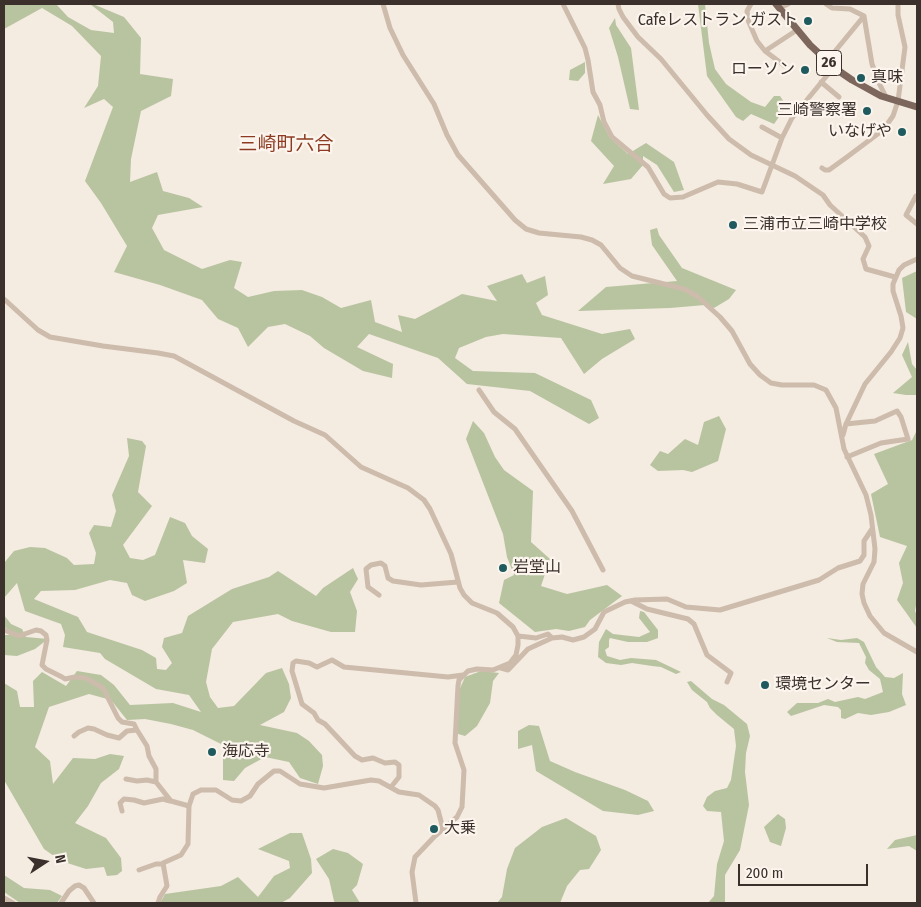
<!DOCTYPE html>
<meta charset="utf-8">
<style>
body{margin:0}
#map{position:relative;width:921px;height:907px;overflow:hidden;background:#f4ebe1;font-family:"Fira Sans Condensed",sans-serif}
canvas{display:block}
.frame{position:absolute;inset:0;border:5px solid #3b302b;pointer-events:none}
.north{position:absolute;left:20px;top:837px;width:50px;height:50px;-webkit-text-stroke:4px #fbf5ee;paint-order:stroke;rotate:79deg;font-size:14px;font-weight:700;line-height:20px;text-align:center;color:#3b302b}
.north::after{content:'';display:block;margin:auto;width:18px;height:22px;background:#3b302b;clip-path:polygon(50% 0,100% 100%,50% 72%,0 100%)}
.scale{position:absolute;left:738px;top:864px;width:130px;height:22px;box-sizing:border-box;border:2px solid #3b302b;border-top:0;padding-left:6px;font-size:15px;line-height:18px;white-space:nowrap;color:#3b302b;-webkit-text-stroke:4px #fbf5ee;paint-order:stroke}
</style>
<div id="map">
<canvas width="921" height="907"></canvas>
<div class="frame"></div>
<div class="north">N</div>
<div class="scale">200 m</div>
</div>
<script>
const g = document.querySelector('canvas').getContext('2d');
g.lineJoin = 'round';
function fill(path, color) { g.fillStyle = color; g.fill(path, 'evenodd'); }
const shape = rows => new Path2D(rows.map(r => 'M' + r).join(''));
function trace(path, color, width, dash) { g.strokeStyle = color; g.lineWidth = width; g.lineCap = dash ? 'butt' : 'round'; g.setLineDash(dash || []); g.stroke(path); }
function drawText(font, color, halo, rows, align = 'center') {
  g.font = font + ' "Fira Sans Condensed","Noto Sans JP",sans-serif'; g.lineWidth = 4.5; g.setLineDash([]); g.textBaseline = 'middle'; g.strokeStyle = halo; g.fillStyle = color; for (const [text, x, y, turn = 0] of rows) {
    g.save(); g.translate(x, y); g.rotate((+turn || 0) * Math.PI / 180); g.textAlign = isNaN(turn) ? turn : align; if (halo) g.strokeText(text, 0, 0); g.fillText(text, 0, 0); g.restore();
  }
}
const green = shape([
 [4,4,56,4,68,17,91,30,114,33,113,22,90,4,93,4,124,17,141,38,140,74,173,79,171,96,141,111,131,159,130,182,157,172,163,191,189,198,203,207,158,215,152,228,164,250,202,269,230,260,242,262,234,288,248,297,274,291,302,290,322,297,341,308,371,300,375,322,402,332,398,315,415,319,462,294,497,301,487,286,522,274,527,283,545,276,548,295,536,303,542,315,602,334,630,329,635,339,602,359,584,374,561,338,503,334,486,337,459,348,455,358,473,371,535,373,591,400,599,418,589,424,530,391,467,384,438,358,369,334,357,347,393,364,392,378,363,371,324,348,310,336,285,324,268,327,248,347,238,328,218,319,202,300,160,285,114,272,127,246,101,203,85,181,113,107,104,99,84,108,98,86,101,56,72,26,42,8,4,29],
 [698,4,705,4,709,43,715,69,726,84,751,102,765,107,774,96,780,96,784,102,784,110,774,124,751,114,743,121,736,117,707,76],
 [615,18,616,25,631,48,639,110,630,109,618,57,609,28],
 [585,62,585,73,578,81,569,80,570,70],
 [598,115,610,138,628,154,646,143,674,162,684,190,674,192,657,165,643,156,643,165,631,179,603,184,614,166,591,141],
 [657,228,659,235,682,268,736,290,729,299,714,308,705,305,670,308,578,311,606,287,677,281,652,245,650,230],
 [917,271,917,319,906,312,902,278],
 [908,342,912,364,917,370,917,395,906,395,893,393,912,377,902,355],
 [719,416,726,429,718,461,692,472,683,470,658,471,650,465,660,451,668,454,685,439,698,445,704,422],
 [473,421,484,433,495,457,504,470,533,491,531,542,550,559,541,586,567,594,607,585,622,596,590,620,585,627,569,631,556,629,535,632,499,603,504,580,514,575,507,557,503,534,466,439],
 [917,430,917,600,915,611,917,615,917,628,897,600,903,583,899,563,907,546,880,537,871,494,888,484,874,454,912,440],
 [127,438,142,441,146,446,138,492,152,506,123,545,130,558,143,560,155,555,170,517,185,523,192,536,208,549,205,563,183,560,187,583,174,591,145,601,132,595,127,583,110,580,75,590,41,591,34,599,78,617,87,632,142,650,156,658,157,669,166,670,172,663,162,647,164,638,182,633,188,616,232,589,269,577,278,571,316,596,323,588,353,568,358,579,350,592,357,611,355,632,331,632,292,621,278,614,233,622,212,649,206,682,210,697,218,708,234,706,266,673,282,668,289,684,291,698,284,712,260,725,297,733,309,741,322,755,323,766,318,784,300,778,289,762,265,757,245,768,234,781,223,780,223,745,193,730,171,724,145,719,127,720,111,700,89,694,49,707,35,747,50,761,53,784,73,758,95,759,110,754,124,756,119,769,101,783,88,806,75,823,106,838,121,858,122,871,117,875,107,876,104,867,86,869,61,861,44,849,4,780,4,683,17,691,20,707,34,707,33,681,42,672,66,686,77,671,101,675,114,685,130,705,173,703,201,712,189,695,156,689,105,659,100,653,63,647,65,635,61,624,25,611,17,583,4,598,4,563,14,551,30,547,45,548,67,558,74,565,94,564,96,553,89,533,94,525,111,527,116,511,112,495,129,456],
 [640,611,644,612,658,630,658,638,647,642,628,642,610,638,609,640,609,647,605,650,607,656,620,660,631,658,656,660,681,672,676,674,661,667,652,666,632,663,621,665,606,663,598,657,599,642,606,629,613,634,639,637,650,632,639,618],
 [4,615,11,624,22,629,26,637,48,639,35,649,17,656,4,655,4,635,9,635,11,631,4,627],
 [827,638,841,640,857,638,864,642,876,667,885,677,894,678,903,673,902,694,906,705,889,712,871,715,858,713,845,719,841,718,841,710,838,707,824,705,791,716,787,712,797,703,818,703,828,699,835,702,858,697,865,699,883,692,880,679,869,670,865,663,866,657,859,643,837,642],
 [481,671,499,673,493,681,490,703,477,726,465,736,455,733,458,693,465,677],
 [691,681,712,699,724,705,747,724,750,736,746,753,745,772,749,805,740,850,725,875,725,903,706,903,708,903,714,896,717,864,724,841,721,812,707,811,703,806,707,797,715,791,727,788,731,780,736,746,734,729,717,715,710,708,707,702,692,690,687,682],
 [529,725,539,726,550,761,575,772,625,790,648,801,654,811,638,815,603,811,536,771,532,745,518,749,518,731],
 [778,814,785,819,786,828,781,846,770,842,764,827],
 [566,818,596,836,601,850,589,869,580,870,567,886,560,903,497,903,502,897,507,869,515,848,542,827],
 [290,833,302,833,311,859,312,873,290,898,281,903,160,903,165,894,221,886,238,877,258,897,274,876,290,868,289,861,258,849],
 [917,835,917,851,909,846,887,849,895,840],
 [333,849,348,853,363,864,357,885,352,890,360,903,335,903,334,901,329,879,316,859],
 [4,875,24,888,50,890,62,896,57,903,20,903,4,892]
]);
const minor = shape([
 [383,4,390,28,403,55,434,104,447,135,458,155,515,220,526,229,539,233,581,237,592,240,601,245,620,268,632,276,684,289,697,296,720,317,732,331,750,364,760,375,771,383,782,385,814,385,826,390,836,408,844,449,866,495,871,515,875,549,874,562,863,584,862,594,864,603,870,616,884,633,917,652],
 [563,4,585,48,588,60,593,92,600,105,604,122,612,137,648,167,664,194,670,198,683,197,718,182,737,184,762,192,782,138,792,118,834,67],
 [618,4,619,9,623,17,638,37,661,59,707,115,729,139,751,155,795,176,823,195,830,205,865,237,869,246,863,259,866,269,895,277],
 [751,4,747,11,748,20,757,41,765,51,789,69],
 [826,4,832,8,850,9,864,16,872,64,880,85,886,97],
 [780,8,788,4],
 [765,51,797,30],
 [827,61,864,16],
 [821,82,839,97],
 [762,127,782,138],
 [822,168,825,170,829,170,847,157,883,130,893,116,898,101,905,47,898,15,898,4],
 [917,198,916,196,906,215,917,224],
 [4,299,38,330,50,337,103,346,158,353,174,356,294,421,325,435,361,467,408,488,424,500,430,509,451,554,460,588,464,595,472,603,497,613,513,627,518,636,518,645,516,655,510,663,493,670,477,669,468,671,459,680,458,686,455,743,464,770,462,807,457,817,435,836,415,857,412,872,416,903],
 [479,390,494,412,515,429,572,511,603,570],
 [846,424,875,421,897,411,901,417,908,439,881,443,847,457],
 [843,435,846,424,865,384,891,352,900,338,903,328,901,316,893,291,893,284,899,270,904,265,917,259],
 [379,595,368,587,366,569,371,565,381,563,385,566,388,578,393,581,421,585,458,582],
 [631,601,647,609,688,619,694,624,707,655,731,673,727,682],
 [4,630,19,636,36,630,41,631,46,635,47,640,42,665,46,669,62,677,65,679,75,677,86,678,103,688,118,718,122,722,134,724,137,730],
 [518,636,536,638,548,634,552,638],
 [501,668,508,670,528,649,552,638,562,637,573,640,584,637,595,629,604,612,625,602,635,600,667,599,686,607,720,610,819,580,838,568,860,561,864,555,864,541,872,529],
 [74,736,79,732,88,728,94,729,107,735,119,738,127,731,137,730,147,746,149,756,156,769,156,782,171,801,189,806],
 [126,779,137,781,147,780,156,782],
 [391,787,399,777,399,765,395,762,385,763,373,758,362,760,355,756,325,724,318,720,314,713,302,704,292,671,293,663,296,661,309,663,317,667,332,660,344,667,448,677,463,675],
 [122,811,120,803,124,799,134,800,144,803,163,799,170,801],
 [139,870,156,864,162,864],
 [4,898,13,903],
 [61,903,69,891,75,886,79,885,84,888,94,903],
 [158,903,160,897,167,886,163,863,181,855,188,844,189,806,193,794,201,790,216,790,232,800,241,801,250,796,258,784,274,771,280,771,300,784,324,788,371,780,379,781,399,792,419,795,435,806,438,810,443,829]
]);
const major = shape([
 [776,4,810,45,836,69,852,80,881,96,917,107]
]);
const markers = [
 [808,21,5,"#1f5a5e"],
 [805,70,5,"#1f5a5e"],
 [861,78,5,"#1f5a5e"],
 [867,111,5,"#1f5a5e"],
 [902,132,5,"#1f5a5e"],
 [733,225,5,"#1f5a5e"],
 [503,568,5,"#1f5a5e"],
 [765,685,5,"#1f5a5e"],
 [212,752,5,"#1f5a5e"],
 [434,829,5,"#1f5a5e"]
];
const shields = [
 [829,63,25]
];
const shieldNames = [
 ["26",829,63]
];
const poiNames = [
 ["Cafeレストラン ガスト",798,21,"right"],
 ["ローソン",795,70,"right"],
 ["真味",871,78],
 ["三崎警察署",857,111,"right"],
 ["いなげや",892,132,"right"],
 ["三浦市立三崎中学校",743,225],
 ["岩堂山",513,568],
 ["環境センター",775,685],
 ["海応寺",222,752],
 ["大乗",444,829]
];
const quarterNames = [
 ["三崎町六合",286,145]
];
fill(green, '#b8c4a0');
trace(minor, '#cdbbac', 5);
trace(major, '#7d675c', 7);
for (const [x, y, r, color] of markers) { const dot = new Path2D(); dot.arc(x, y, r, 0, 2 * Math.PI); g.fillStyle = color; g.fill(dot); trace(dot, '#fbf5ee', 2); }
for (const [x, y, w] of shields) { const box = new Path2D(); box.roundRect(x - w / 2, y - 12.5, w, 25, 4); g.fillStyle = '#fbf5ee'; g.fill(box); trace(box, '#3b302b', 1); }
drawText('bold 15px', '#3b302b', null, shieldNames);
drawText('16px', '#3b302b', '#fbf5ee', poiNames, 'left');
drawText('19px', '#8c3b22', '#fbf5ee', quarterNames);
</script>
